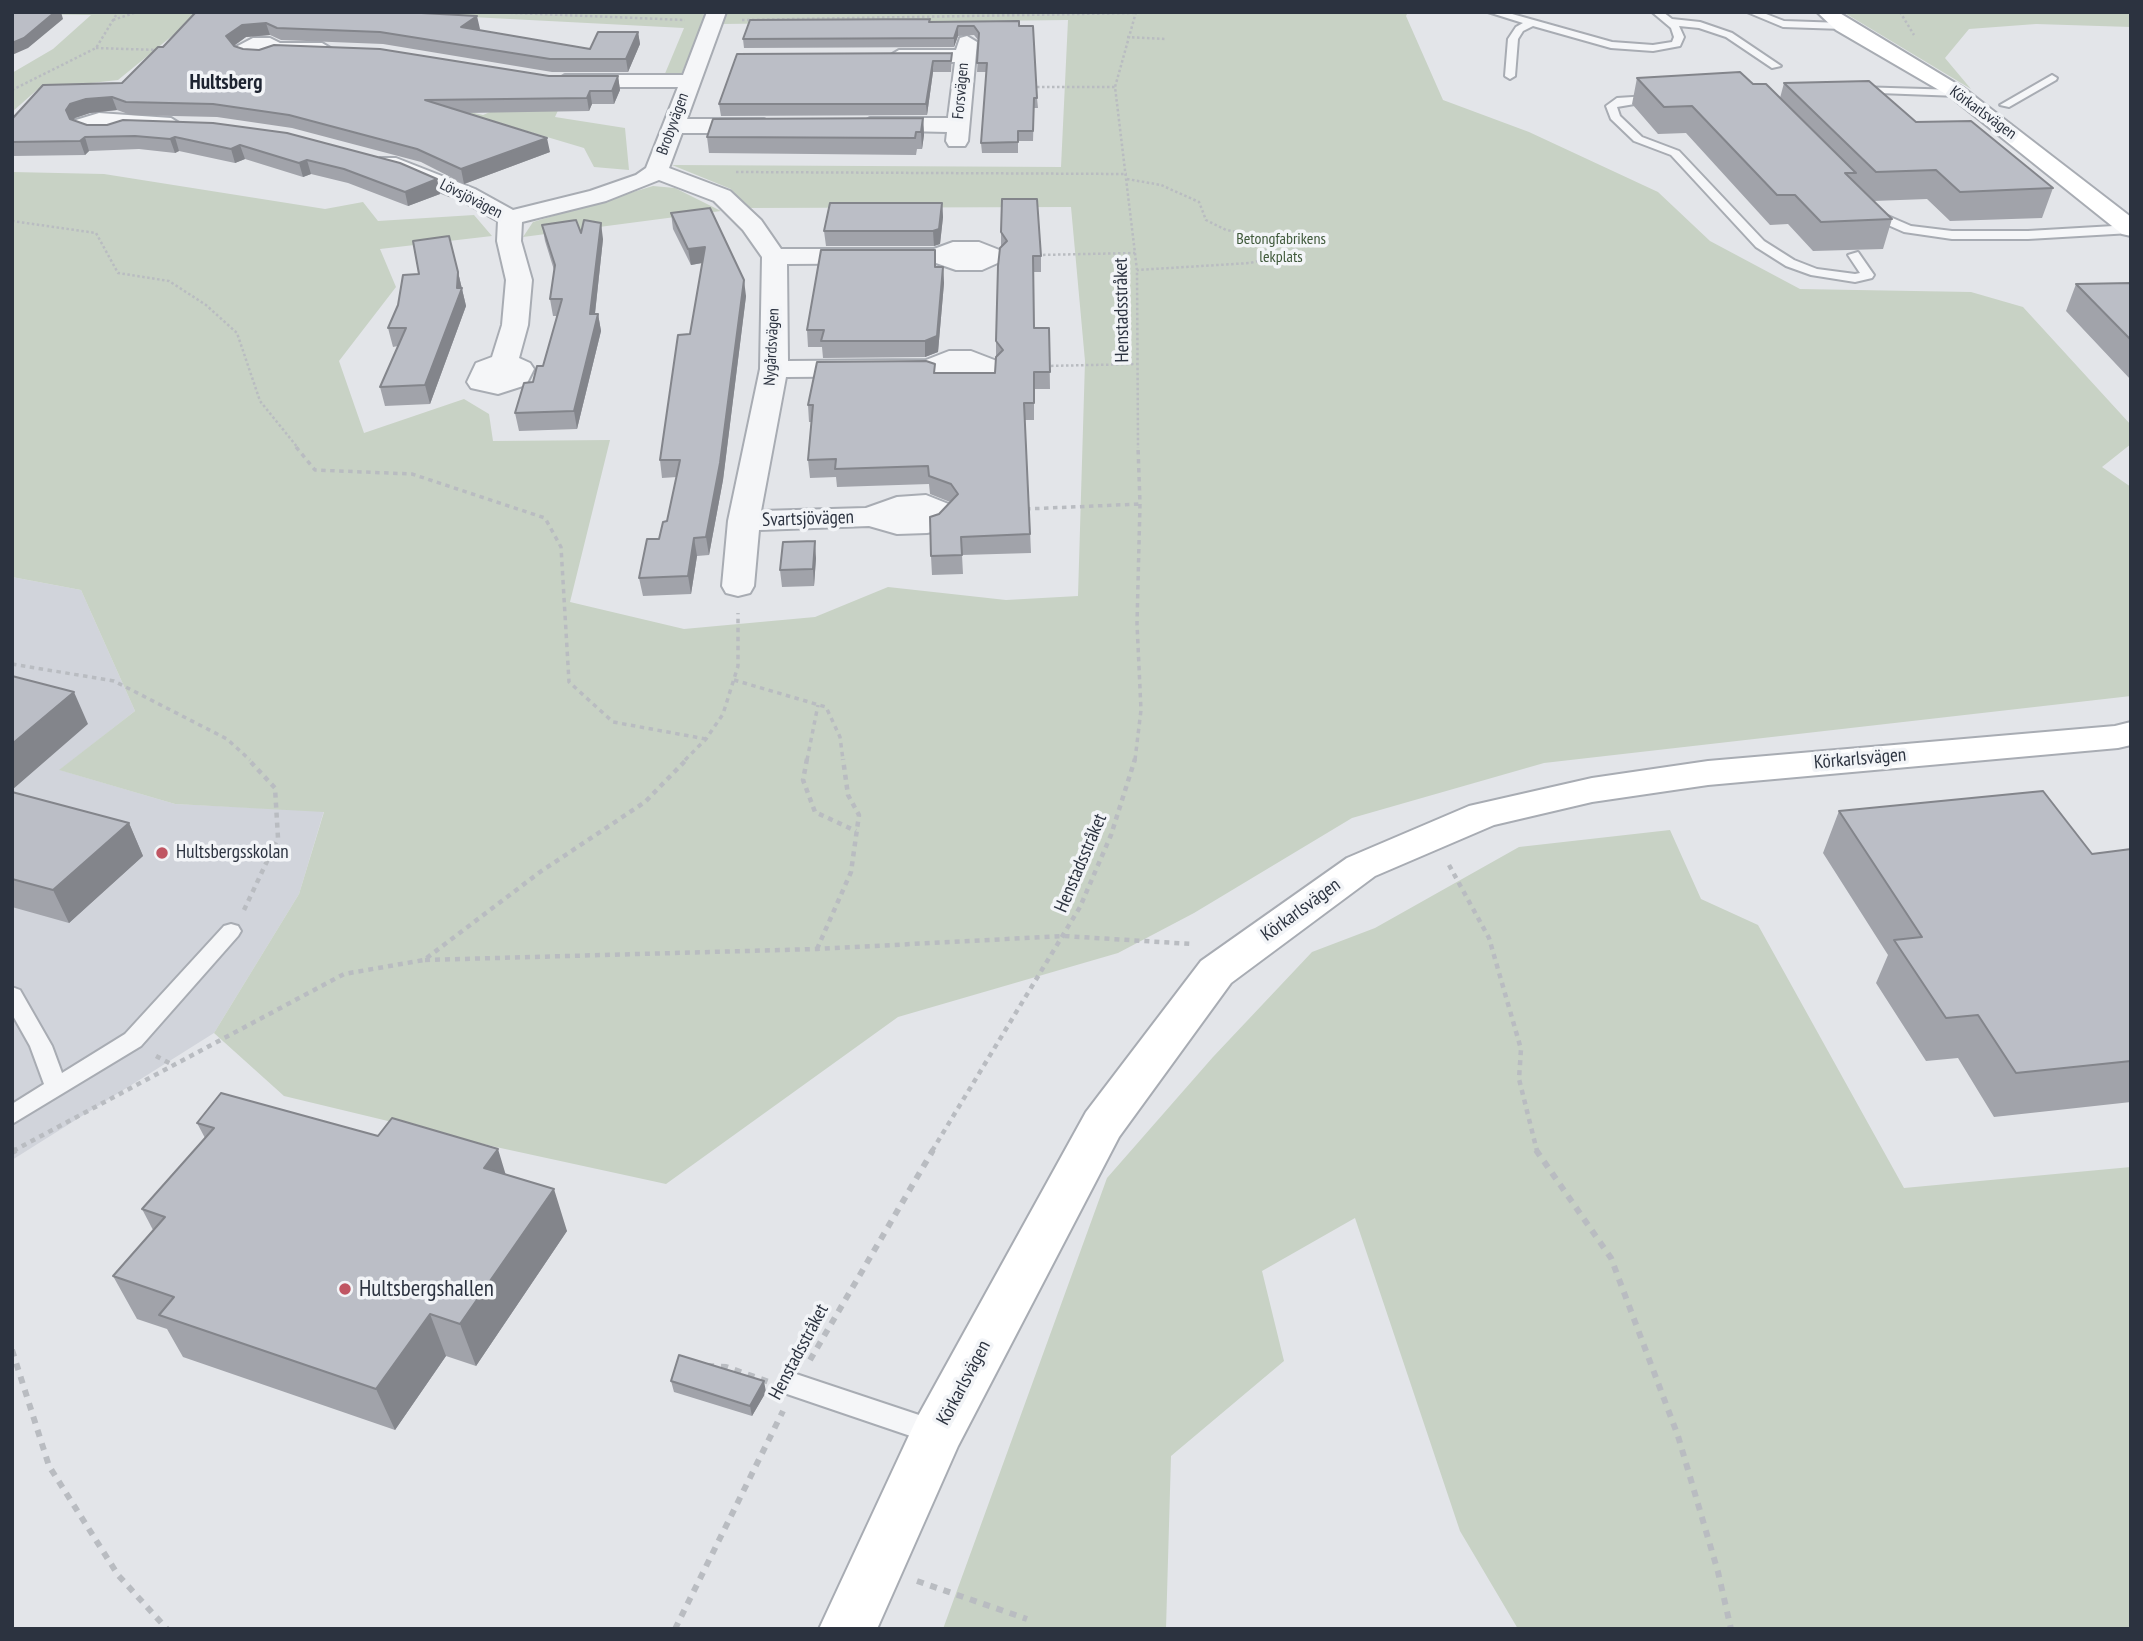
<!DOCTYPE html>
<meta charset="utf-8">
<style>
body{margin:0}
#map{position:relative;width:2143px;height:1641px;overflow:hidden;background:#e3e5e9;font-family:"PT Sans Narrow",sans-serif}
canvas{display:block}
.frame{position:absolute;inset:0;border:14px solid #2c3340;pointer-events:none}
</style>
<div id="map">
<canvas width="2143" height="1641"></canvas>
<div class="frame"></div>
</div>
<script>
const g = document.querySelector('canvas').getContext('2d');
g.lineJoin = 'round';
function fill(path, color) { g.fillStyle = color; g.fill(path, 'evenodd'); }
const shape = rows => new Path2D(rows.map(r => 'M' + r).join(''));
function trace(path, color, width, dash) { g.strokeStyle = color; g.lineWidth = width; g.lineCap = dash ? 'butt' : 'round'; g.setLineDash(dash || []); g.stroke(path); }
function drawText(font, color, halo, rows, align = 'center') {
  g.font = font + ' "PT Sans Narrow",sans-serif'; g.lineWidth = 7; g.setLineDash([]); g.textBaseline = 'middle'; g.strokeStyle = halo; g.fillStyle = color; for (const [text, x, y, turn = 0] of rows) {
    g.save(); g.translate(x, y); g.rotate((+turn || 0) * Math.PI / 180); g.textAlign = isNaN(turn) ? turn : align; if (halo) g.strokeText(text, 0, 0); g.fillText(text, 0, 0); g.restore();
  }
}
const built = shape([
 [12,577,81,590,135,711,60,770,175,804,324,811,299,894,214,1033,12,1160]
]);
const green = shape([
 [17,12,233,12,199,14,118,80,38,89,12,112,12,73,53,49,91,15,14,14],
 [375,12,697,12,706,15,681,75,664,76,684,28],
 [725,12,1408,12,1406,16,1443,100,1529,132,1658,192,1710,241,1800,289,1971,292,2023,307,2131,425,2131,444,2102,467,2131,487,2131,696,1544,763,1352,818,1194,913,1118,953,898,1017,666,1184,496,1147,284,1096,214,1033,299,894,324,812,175,804,59,770,135,711,81,590,12,577,12,172,104,174,325,209,363,202,378,221,474,215,492,236,380,249,396,287,339,361,364,433,464,399,489,414,493,441,610,440,570,602,684,629,815,617,888,587,1006,600,1078,596,1085,361,1071,207,745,208,731,189,672,165,1061,167,1068,20,721,24],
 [1843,12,2131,12,2131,27,2036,24,1969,29,1945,58,1971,89],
 [567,91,555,117,625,128,629,170,594,167,584,148,436,104,483,115,528,96],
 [653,186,675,188,721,211,523,237,533,222],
 [1670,830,1701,899,1758,925,1904,1188,2131,1167,2131,1629,1518,1629,1460,1531,1355,1218,1262,1271,1284,1361,1171,1456,1166,1629,943,1629,1107,1178,1213,1057,1312,952,1375,928,1519,847]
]);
const pathFar3 = shape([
 [490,12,685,20],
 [1136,12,1115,87,1137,270,1138,448],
 [1900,12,1914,35],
 [113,20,137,12],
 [742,20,1135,13],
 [1127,37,1166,39],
 [96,48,158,50],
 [1032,87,1115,87],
 [12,90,96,48,118,12],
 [736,172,1127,174],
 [1127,179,1161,185,1199,202,1206,220,1226,230,1255,235,1265,247,1262,260,1250,263,1137,270],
 [12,221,96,233,118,273,169,281,206,305,237,333,260,401,298,448],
 [1038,255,1135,253],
 [1046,366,1137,364]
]);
const pathFar2 = shape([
 [296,447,315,470,412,474,545,518,561,547,569,682,613,722,706,739],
 [1026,509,1140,504],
 [12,664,114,681,227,739,250,760],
 [734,680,826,707,840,737,843,760],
 [685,760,706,739,723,714,738,666,738,613],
 [807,760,818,705],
 [1135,760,1141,710,1137,624,1140,504,1138,447]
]);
const pathFar1 = shape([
 [807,759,803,780,815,812,856,831],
 [1449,865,1489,938,1521,1049,1519,1079,1537,1151],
 [244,910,278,838,275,788,248,759],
 [817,949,851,872,859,815,848,795,843,759],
 [425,960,817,949,1064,936,1192,944],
 [156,1056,173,1065],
 [13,1151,344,974,424,960,540,872,645,802,687,759],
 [932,1151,1080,907,1111,835,1135,759]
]);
const path = shape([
 [1536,1150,1611,1258,1678,1436,1718,1572,1731,1629],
 [12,1152,16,1150],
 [12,1350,49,1466,118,1575,167,1629],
 [810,1360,933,1150],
 [707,1366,726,1367,769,1382],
 [917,1581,1027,1619],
 [675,1629,783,1411]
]);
const lane = shape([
 [1488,12,1505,12,1612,42,1653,45,1672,42,1674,37,1671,28,1652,12,1663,12,1672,19,1700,22,1732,33,1781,66,1772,68,1726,37,1699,28,1679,26,1684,37,1680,46,1653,51,1611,48,1533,26,1523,31,1518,39,1515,76,1510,79,1505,76,1508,39,1516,27,1523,23,1488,12],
 [1747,12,1761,12,1784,21,1843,23,1848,26,1843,29,1783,27,1747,12],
 [2052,75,2057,78,2056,80,2009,107,2000,105,2052,75],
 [1857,87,1958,90,1963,93,1958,96,1853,92,1852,90,1857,87],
 [1664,95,1664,99,1617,107,1620,116,1642,137,1679,151,1764,241,1794,260,1817,269,1855,274,1860,273,1848,255,1858,252,1874,275,1872,278,1855,282,1811,275,1786,266,1756,247,1671,155,1634,141,1611,119,1606,106,1617,98,1664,95],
 [1867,207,1911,226,1952,231,2028,231,2131,225,2131,233,2028,239,1952,239,1904,232,1863,214,1863,208,1867,207],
 [231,924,238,926,241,931,238,936,141,1046,12,1124,12,1104,44,1084,30,1046,12,1014,12,987,20,990,52,1046,62,1073,125,1034,224,926,231,924],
 [796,1374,946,1424,950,1433,946,1442,937,1445,787,1394,783,1386,787,1378,796,1374]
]);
const street = shape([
 [707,12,726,12,687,119,764,119,775,126,764,133,682,133,669,168,730,191,761,220,781,249,934,249,953,242,979,242,1002,251,1005,256,1002,261,982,270,956,270,936,263,787,264,788,361,926,360,949,351,971,351,997,361,1001,367,981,382,954,385,927,376,786,377,761,511,866,508,897,497,926,495,951,505,956,512,938,531,927,533,897,534,869,526,759,530,754,586,750,593,738,596,726,593,722,586,728,521,760,369,762,257,743,230,714,201,659,180,606,201,522,222,521,241,532,280,528,325,519,358,530,363,534,369,526,385,498,394,471,388,467,382,476,363,492,357,502,325,506,280,497,241,498,221,459,199,380,168,377,163,380,158,396,158,475,189,513,210,590,191,636,175,646,168,678,87,565,87,555,81,565,75,683,75,707,12],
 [967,36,977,42,968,141,965,146,949,146,946,141,947,132,862,130,859,125,870,118,948,118,955,62,899,62,889,56,899,50,956,50,960,38,967,36],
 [253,38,270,38,280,43,322,43,332,49,322,55,278,55,262,60,240,57,232,49,253,38],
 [99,113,171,118,182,125,171,132,127,131,111,136,84,134,73,125,76,120,99,113]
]);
const secondary = shape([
 [1817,12,1838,12,1965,89,2131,217,2131,236,2122,234,1951,97,1836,30,1817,12],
 [2131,722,2131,745,2118,748,1708,785,1592,802,1494,825,1375,876,1231,983,1119,1137,958,1446,877,1629,819,1629,918,1416,1086,1112,1201,961,1347,858,1469,806,1592,778,1708,761,2115,726,2131,722]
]);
const wall = shape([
 [195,13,480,29,479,30,590,49,638,32,640,44,628,72,552,72,383,44,281,40,270,35,246,37,234,46,243,49,549,76,618,76,620,90,614,104,592,104,589,111,466,113,550,152,464,184,421,162,292,128,217,117,131,115,117,110,90,113,75,118,73,120,87,125,107,125,123,120,437,179,440,194,408,206,348,183,311,174,303,177,245,159,235,163,179,151,175,153,139,149,89,151,85,155,12,156,12,119,122,83,163,47],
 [930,22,1019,26,1037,98,1038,108,1034,108,1033,141,1018,141,1018,153,982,153,981,143,986,72,977,72,979,41,974,35,958,36,954,47,744,48,743,39],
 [952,53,951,72,933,72,927,115,721,116,719,104],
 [1637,78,1753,84,1780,98,1784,83,1916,122,2053,188,2042,218,1950,221,1927,199,1873,201,1892,219,1883,249,1813,251,1788,224,1770,225,1686,133,1658,134,1632,104],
 [923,118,924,135,922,149,917,149,916,155,709,153,707,137],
 [942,203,943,217,940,244,934,246,826,246,824,231],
 [671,213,746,296,723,480,709,555,697,556,691,594,643,596,639,578,667,521,677,477,662,478,660,460,690,334,702,263,691,265,673,229],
 [542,225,581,233,603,239,595,314,598,314,601,331,577,429,519,431,515,413,543,366,557,316,553,316,550,299,554,270,545,241],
 [1001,232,1041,256,1041,272,1033,272,1034,328,1049,328,1050,389,1034,389,1034,420,1025,420,1031,553,962,555,963,574,932,575,931,556,939,514,950,502,930,494,929,484,837,487,836,477,810,478,808,460,812,422,809,422,808,405,935,364,935,373,995,373,996,356,996,341,1001,247],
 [943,267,944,283,938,352,925,357,823,358,822,347,808,347,807,330],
 [458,272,466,306,430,404,385,406,380,387,398,346,393,347,388,328],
 [2131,283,2131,380,2066,311,2076,284],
 [816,558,814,586,782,587,780,570],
 [12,792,129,823,143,856,69,923,12,907],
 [1839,811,2092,854,2131,849,2131,1102,1994,1117,1958,1058,1926,1061,1876,983,1888,955,1823,853],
 [197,1123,506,1174,567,1231,476,1366,446,1356,395,1430,183,1357,167,1329,137,1319,113,1276,153,1230,142,1209,205,1138],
 [671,1381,766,1392,752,1416,674,1392]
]);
const shadedWall = shape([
 [55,12,61,12,63,19,28,48,12,55,12,43],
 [477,16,480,29,464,39,461,27],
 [266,23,270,35,246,37,229,49,226,36,242,25],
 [958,26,958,36,954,47,954,38],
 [638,32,640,44,628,72,626,59],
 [933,61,933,72,927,115,926,104],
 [618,76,620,90,614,104,612,91],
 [590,91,592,104,589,111,587,98],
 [112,97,117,110,90,113,75,118,71,124,66,110,70,104,86,99],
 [923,118,924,135,922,149,921,132],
 [85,137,89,151,85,155,80,141],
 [175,137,179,151,175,153,170,139],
 [547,138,550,152,464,184,461,169],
 [240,145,245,159,235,163,231,149],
 [307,160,311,174,303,177,299,163],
 [437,179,440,194,408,206,405,192],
 [942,203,943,217,940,244,934,246,933,231],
 [601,223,603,239,593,331,590,314],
 [705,247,707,262,691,265,688,249],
 [943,267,944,283,938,352,925,357,925,341],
 [458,272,466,306,430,404,425,385,457,288],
 [744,280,746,296,723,480,709,555,706,537],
 [598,314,601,331,577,429,574,411],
 [694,538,697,556,691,594,688,576],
 [815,541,816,558,814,586,813,569],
 [74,692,88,724,12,790,12,744],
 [129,823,143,856,69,923,53,890],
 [498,1149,511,1192,484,1168],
 [554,1189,567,1231,476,1366,460,1324],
 [430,1314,446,1356,395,1430,376,1389],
 [764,1381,766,1392,752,1416,750,1406]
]);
const building = shape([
 [12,12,55,12,24,38,12,43,12,12],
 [217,12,403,12,477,16,461,27,590,49,598,32,638,32,626,59,550,59,380,32,277,28,266,23,242,25,226,36,234,46,243,49,259,50,274,45,380,49,549,76,618,76,612,91,590,91,587,98,425,100,547,138,461,169,417,149,289,115,213,104,126,102,112,97,86,99,70,104,66,110,70,119,87,125,107,125,123,120,213,123,287,133,400,163,437,179,405,192,344,169,307,160,299,163,240,145,231,149,175,137,170,139,135,136,85,137,80,141,12,142,12,119,43,85,122,83,158,47,163,47,195,13,217,12],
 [930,19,929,22,1019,21,1019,26,1033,26,1037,98,1034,98,1033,131,1018,131,1018,142,981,143,987,63,977,63,979,33,974,26,958,26,954,38,743,39,750,20,930,19],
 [952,53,951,61,933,61,926,104,719,104,737,54,952,53],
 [1740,72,1753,84,1766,84,1856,173,1845,173,1892,219,1821,222,1795,195,1777,195,1692,106,1664,107,1637,78,1740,72],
 [1869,81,1916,122,1971,121,2053,188,1960,192,1936,170,1876,172,1784,83,1869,81],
 [923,118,921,132,916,132,915,138,707,137,713,119,923,118],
 [1002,199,1037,199,1041,256,1033,256,1034,328,1049,328,1050,372,1034,372,1034,403,1024,403,1030,534,961,537,962,555,931,556,930,517,939,514,958,494,951,484,929,476,928,466,835,469,836,459,808,460,813,405,808,405,817,362,926,361,935,364,934,373,995,373,996,357,1003,350,996,341,998,266,1000,248,1007,241,1001,232,1002,199],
 [830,203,942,203,939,229,933,231,824,231,830,203],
 [710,208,744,280,720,463,706,537,694,538,688,576,639,578,647,539,659,539,663,522,667,521,680,460,660,460,678,335,690,334,705,247,688,249,671,213,710,208],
 [576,220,581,233,584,220,601,223,590,314,598,314,574,411,515,413,524,383,533,382,537,366,543,366,562,299,550,299,555,265,542,225,576,220],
 [449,236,458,272,457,288,462,288,425,385,380,387,406,328,388,328,398,305,403,275,419,274,413,241,449,236],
 [821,250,935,250,935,267,943,267,937,336,925,341,821,341,824,330,807,330,821,250],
 [2131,283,2131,340,2076,284,2131,283],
 [815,541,813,569,780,570,783,542,815,541],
 [12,676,74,692,12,744,12,676],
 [2043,791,2092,854,2131,849,2131,1061,2016,1073,1978,1015,1946,1018,1894,940,1922,937,1839,811,2043,791],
 [12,792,129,823,53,890,12,879,12,792],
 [221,1093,378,1136,392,1118,498,1149,484,1168,554,1189,460,1324,430,1314,376,1389,159,1315,174,1297,113,1276,165,1217,142,1209,214,1128,197,1123,221,1093],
 [679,1355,764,1381,750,1406,671,1381,679,1355]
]);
const markers = [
 [162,853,7,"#c05663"],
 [345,1289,7,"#c05663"]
];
const farStreetnames = [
 ["Forsvägen",961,91,-85],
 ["Körkarlsvägen",1983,113,36],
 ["Brobyvägen",673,124,-70],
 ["Lövsjövägen",471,199,27],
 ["Nygårdsvägen",772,347,-87]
];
const farParknames = [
 ["Betongfabrikens",1281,239],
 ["lekplats",1281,257]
];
const streetNames = [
 ["Henstadsstråket",1122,310,-91],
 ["Svartsjövägen",808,519,-2],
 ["Körkarlsvägen",1860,759,-5],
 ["Henstadsstråket",1081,863,-67],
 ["Körkarlsvägen",1301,910,-36],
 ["Henstadsstråket",799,1352,-62],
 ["Körkarlsvägen",964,1383,-62]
];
const poiNames = [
 ["Hultsbergsskolan",176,853]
];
const farDistrictnames = [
 ["Hultsberg",226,83]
];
const nearPoinames = [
 ["Hultsbergshallen",359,1289]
];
fill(built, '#d1d4db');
fill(green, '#c8d2c5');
trace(lane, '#a8acb3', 4);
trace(street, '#a8acb3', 4);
trace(secondary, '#a8acb3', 4);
trace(pathFar3, '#b9bcc1', 2.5, [2.5, 2.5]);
trace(pathFar2, '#b9bcc1', 3.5, [4.5, 4.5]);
trace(pathFar1, '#b9bcc1', 4.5, [5, 5]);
trace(path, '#b9bcc1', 6, [7, 7]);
fill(lane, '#f5f6f8');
fill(street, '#f5f6f8');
fill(secondary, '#fff');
fill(wall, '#a1a3aa');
fill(shadedWall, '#83858b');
fill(building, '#bbbec6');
trace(building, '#83858b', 2);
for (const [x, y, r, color] of markers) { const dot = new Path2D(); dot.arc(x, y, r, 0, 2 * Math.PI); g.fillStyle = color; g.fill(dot); trace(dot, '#f2f4f7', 2.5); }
drawText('16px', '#2c3340', '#f2f4f7', farStreetnames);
drawText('16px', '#405a3b', '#f2f4f7', farParknames);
drawText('19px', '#2c3340', '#f2f4f7', streetNames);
drawText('19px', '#2c3340', '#f2f4f7', poiNames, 'left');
drawText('bold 21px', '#1e2431', '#f2f4f7', farDistrictnames);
drawText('23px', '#2c3340', '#f2f4f7', nearPoinames, 'left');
</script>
